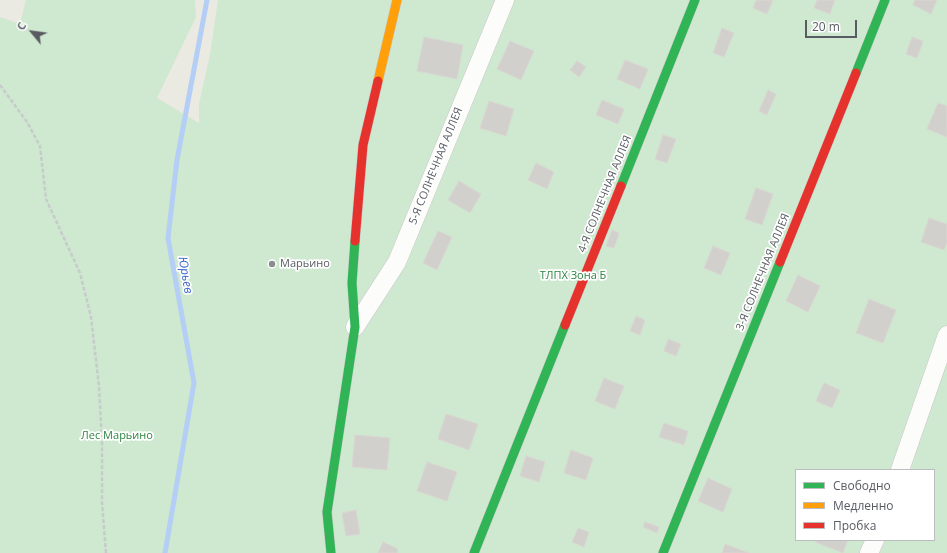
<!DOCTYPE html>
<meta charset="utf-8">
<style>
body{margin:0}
#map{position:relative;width:947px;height:553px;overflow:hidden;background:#eae9e2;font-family:"Open Sans",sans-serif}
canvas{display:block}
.legend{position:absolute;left:795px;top:469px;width:140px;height:72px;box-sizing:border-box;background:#fff;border:1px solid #bcbdc0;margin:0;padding:5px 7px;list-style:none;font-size:12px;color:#585b62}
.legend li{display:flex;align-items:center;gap:8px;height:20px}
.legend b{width:20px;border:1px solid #bcbdc0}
.north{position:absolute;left:12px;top:12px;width:40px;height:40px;-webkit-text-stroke:3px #fff;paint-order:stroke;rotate:299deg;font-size:11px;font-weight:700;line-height:16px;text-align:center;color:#585b62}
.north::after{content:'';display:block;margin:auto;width:14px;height:18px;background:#585b62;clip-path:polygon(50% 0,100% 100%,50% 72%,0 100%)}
.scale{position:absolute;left:805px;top:20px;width:52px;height:18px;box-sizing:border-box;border:2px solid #585b62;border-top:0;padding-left:5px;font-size:12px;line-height:14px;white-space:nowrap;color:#585b62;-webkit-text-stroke:3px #fff;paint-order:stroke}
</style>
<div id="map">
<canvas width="947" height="553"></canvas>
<ul class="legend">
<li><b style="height:5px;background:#30b455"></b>Свободно</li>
<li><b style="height:5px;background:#ff9f0a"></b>Медленно</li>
<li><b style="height:5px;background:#e5322d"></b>Пробка</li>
</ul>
<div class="north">С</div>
<div class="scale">20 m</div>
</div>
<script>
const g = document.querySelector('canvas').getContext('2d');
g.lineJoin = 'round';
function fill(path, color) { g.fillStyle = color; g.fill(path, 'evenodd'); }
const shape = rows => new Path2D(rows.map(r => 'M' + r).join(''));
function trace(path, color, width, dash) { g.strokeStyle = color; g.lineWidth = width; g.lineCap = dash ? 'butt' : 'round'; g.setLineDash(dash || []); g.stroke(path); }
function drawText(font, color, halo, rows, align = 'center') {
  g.font = font + ' "Open Sans",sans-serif'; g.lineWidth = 3.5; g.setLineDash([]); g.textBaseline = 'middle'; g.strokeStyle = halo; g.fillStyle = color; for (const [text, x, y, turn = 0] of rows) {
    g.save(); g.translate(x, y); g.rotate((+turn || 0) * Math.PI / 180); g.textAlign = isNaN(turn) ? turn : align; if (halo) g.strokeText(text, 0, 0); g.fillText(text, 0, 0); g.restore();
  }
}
const green = shape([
 [26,0,195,0,196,17,157,98,199,123,199,104,210,55,218,0,947,0,947,553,0,553,0,17,20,24],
 [796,470,934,470,934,540,796,540]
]);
const stream = shape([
 [165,553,194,383,168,238,177,160,207,0]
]);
const building = shape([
 [756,0,773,0,767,14,753,8,756,0],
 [817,0,835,0,830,14,814,8,817,0],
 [915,0,937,0,931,14,913,5,915,0],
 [722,28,734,33,724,57,713,53,722,28],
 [424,37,463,45,457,79,417,71,424,37],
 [912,37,923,41,917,58,906,54,912,37],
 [510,41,534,51,521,80,497,69,510,41],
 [625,60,648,69,640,89,617,79,625,60],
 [577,61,586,67,579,77,570,70,577,61],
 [768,90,776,94,767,115,759,111,768,90],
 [602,100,624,109,618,124,596,115,602,100],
 [489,101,514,109,506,136,480,128,489,101],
 [938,103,947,106,947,137,927,129,938,103],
 [663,135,676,139,667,163,655,159,663,135],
 [536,163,554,172,547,189,528,180,536,163],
 [459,181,481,194,470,213,448,200,459,181],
 [756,188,773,194,762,225,745,219,756,188],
 [929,218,947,224,947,242,944,250,921,242,929,218],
 [612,230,619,233,614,248,606,246,612,230],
 [438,231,452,237,437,270,423,263,438,231],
 [713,246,730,253,721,275,704,268,713,246],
 [798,275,820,286,808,312,786,301,798,275],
 [869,299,896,310,883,343,856,333,869,299],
 [636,316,645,320,640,335,630,331,636,316],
 [668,339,681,344,676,356,664,351,668,339],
 [604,378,624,386,615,409,595,401,604,378],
 [824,383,840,390,832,408,816,401,824,383],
 [446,414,478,424,469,450,438,439,446,414],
 [664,423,688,431,684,445,659,437,664,423],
 [355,435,390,438,387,470,352,467,355,435],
 [571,450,593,458,586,480,564,473,571,450],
 [526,456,545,462,539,482,520,476,526,456],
 [427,462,457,472,447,501,417,491,427,462],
 [708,478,732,489,723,512,698,501,708,478],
 [356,510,360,534,346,536,342,513,356,510],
 [645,522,659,527,657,533,643,527,645,522],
 [578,528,589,532,584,547,572,542,578,528],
 [816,540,848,540,843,553,815,542,816,540],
 [383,542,398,549,397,553,378,553,383,542],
 [725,544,749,553,722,553,725,544]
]);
const path = shape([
 [0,85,27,122,40,146,46,199,80,273,91,317,99,386,102,442,102,503,106,553]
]);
const street = shape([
 [355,327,397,262,505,0],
 [900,470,947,335],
 [869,553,875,540]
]);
const fast = shape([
 [856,73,885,0],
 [621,186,695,0],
 [331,553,327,512,355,327,352,283,355,241],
 [474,553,565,325],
 [663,553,780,262]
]);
const slow = shape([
 [378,81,397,0]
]);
const jam = shape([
 [355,241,363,145,378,81],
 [780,262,856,73],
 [565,325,621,186]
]);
const markers = [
 [272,264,4,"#8b8d8f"]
];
const streetNames = [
 ["5-Я СОЛНЕЧНАЯ АЛЛЕЯ",436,166,-68],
 ["4-Я СОЛНЕЧНАЯ АЛЛЕЯ",605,194,-68],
 ["3-Я СОЛНЕЧНАЯ АЛЛЕЯ",763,272,-68]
];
const poiNames = [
 ["Марьино",280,264]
];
const parkNames = [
 ["ТЛПХ Зона Б",573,276],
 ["Лес Марьино",117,436]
];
const waterNames = [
 ["Юрьев",185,275,80]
];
fill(green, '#cfe8d0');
trace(stream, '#b4cef6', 5);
fill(building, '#d1d0cc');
trace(building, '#d9d8d2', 1);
trace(street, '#c7c6c5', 19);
trace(fast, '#c9c8c8', 10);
trace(slow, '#c9c8c8', 10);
trace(jam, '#c9c8c8', 10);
trace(path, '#c5ccca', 2.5, [4, 2]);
trace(street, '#fcfcfb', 18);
trace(fast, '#30b455', 9);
trace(slow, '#ff9f0a', 9);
trace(jam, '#e5322d', 9);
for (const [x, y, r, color] of markers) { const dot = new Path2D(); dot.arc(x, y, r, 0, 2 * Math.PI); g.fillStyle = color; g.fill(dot); trace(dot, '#fff', 1.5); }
drawText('11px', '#585b62', '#fff', streetNames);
drawText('11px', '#585b62', '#fff', poiNames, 'left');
drawText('11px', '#2e8440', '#fff', parkNames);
drawText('italic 12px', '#3865ca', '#fff', waterNames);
</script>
